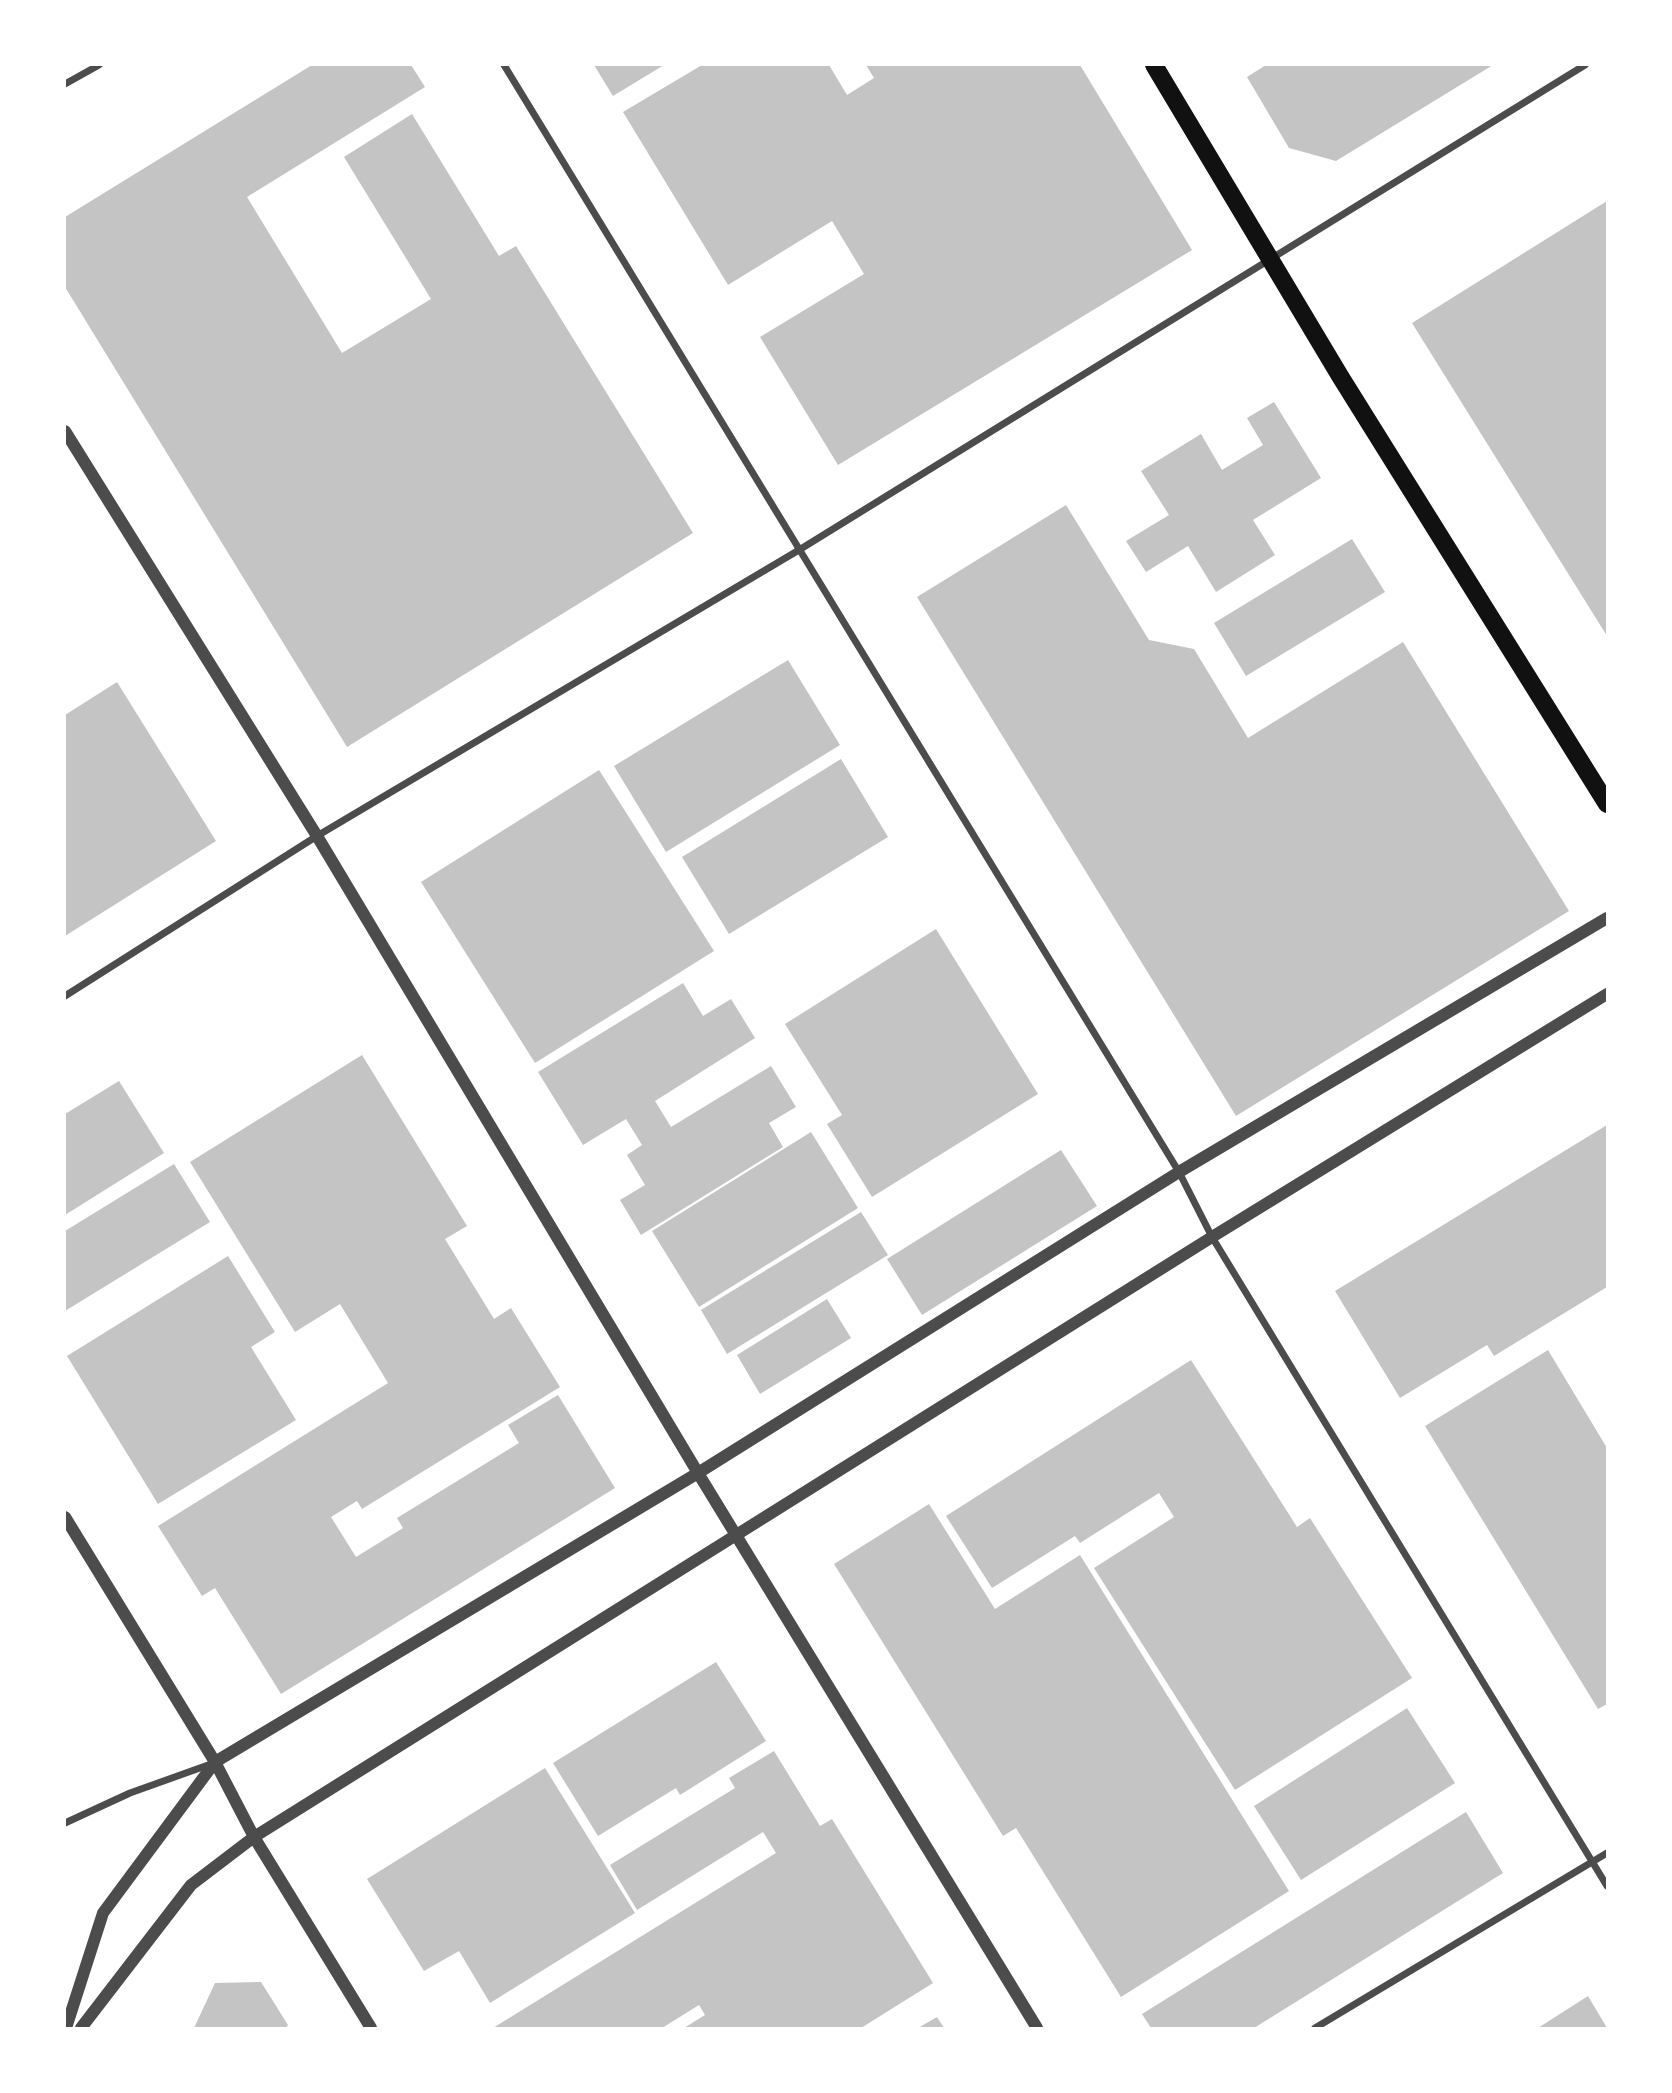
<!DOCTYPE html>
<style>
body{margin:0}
#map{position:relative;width:1672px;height:2093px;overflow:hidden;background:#fff;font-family:"Sofia Sans Condensed",sans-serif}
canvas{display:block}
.frame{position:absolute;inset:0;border:66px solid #fff;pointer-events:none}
</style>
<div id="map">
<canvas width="1672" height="2093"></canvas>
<div class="frame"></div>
</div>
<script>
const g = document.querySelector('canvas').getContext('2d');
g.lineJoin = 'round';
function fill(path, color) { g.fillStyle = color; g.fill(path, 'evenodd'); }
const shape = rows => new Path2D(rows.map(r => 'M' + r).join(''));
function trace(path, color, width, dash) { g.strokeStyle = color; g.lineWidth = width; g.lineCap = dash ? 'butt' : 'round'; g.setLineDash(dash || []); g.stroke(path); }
const building = shape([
 [312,65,411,65,425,87,247,197,342,353,431,299,344,157,412,114,499,256,516,246,693,533,347,747,65,287,65,217],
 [594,65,664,65,613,96],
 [702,65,829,65,847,95,874,78,866,65,1080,65,1192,250,838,465,760,337,864,274,832,221,728,285,623,112],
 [1266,65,1493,65,1336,161,1289,148,1247,77],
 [1607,201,1607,636,1412,323],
 [1274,402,1321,478,1253,520,1275,555,1216,592,1188,546,1146,572,1126,541,1169,515,1141,471,1201,434,1222,470,1263,445,1247,418],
 [1066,505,1149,640,1194,649,1248,738,1403,642,1569,911,1236,1116,917,597],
 [1352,539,1385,592,1246,676,1214,623],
 [788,660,840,745,666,852,614,766],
 [117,682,216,841,65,936,65,715],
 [841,759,888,837,729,934,682,857],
 [599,770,714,951,535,1063,421,882],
 [936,929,1038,1094,872,1197,827,1124,842,1115,785,1024],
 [683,983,703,1016,731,999,755,1038,655,1101,671,1127,771,1066,796,1107,769,1123,783,1147,641,1235,620,1200,645,1185,627,1155,642,1145,626,1119,583,1145,538,1072],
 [362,1055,467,1226,445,1239,494,1319,511,1308,560,1387,362,1509,357,1501,331,1517,356,1557,403,1528,397,1518,519,1443,508,1425,558,1395,615,1488,281,1694,215,1588,202,1596,158,1526,388,1383,340,1304,295,1332,190,1162],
 [119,1081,164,1153,65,1215,65,1114],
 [1607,1125,1607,1287,1494,1356,1487,1345,1400,1398,1335,1291],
 [811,1132,858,1208,699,1307,652,1231],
 [1061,1150,1097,1206,922,1315,887,1259],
 [174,1164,210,1222,65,1311,65,1231],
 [861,1212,888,1255,727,1354,701,1310],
 [228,1256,275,1332,251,1347,296,1420,158,1504,67,1356],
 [827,1299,851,1338,760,1394,737,1355],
 [1548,1350,1607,1448,1607,1704,1598,1709,1425,1426],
 [1191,1360,1297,1527,1310,1518,1412,1678,1235,1790,1094,1568,1174,1517,1159,1493,1080,1543,1075,1536,992,1588,946,1516],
 [929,1504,995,1609,1080,1555,1289,1891,1121,1997,1016,1828,1003,1836,834,1564],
 [716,1662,766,1741,680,1795,676,1788,598,1836,553,1763],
 [1407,1708,1455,1783,1301,1880,1254,1806],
 [774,1751,820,1826,832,1819,933,1983,861,2028,684,2028,705,2015,699,2005,662,2028,493,2028,776,1853,763,1832,637,1910,610,1865,735,1788,729,1778],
 [545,1768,635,1913,490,2003,459,1951,424,1971,367,1879],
 [1466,1812,1503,1873,1254,2028,1151,2028,1142,2014],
 [261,1982,288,2025,286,2028,194,2028,215,1983],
 [1588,1996,1607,2028,1538,2028],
 [937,2017,944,2028,918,2028]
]);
const minor = shape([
 [504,65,1179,1172,1212,1237,1607,1886],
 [65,84,99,65],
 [65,996,317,836,799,550,1585,65],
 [65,1823,130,1793,211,1764],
 [1315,2028,1607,1853]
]);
const tertiary = shape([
 [65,431,317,836,698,1473,1037,2028],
 [65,1517,215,1762,254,1837,371,2028],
 [66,2028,103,1913,215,1762,698,1473,1179,1172,1607,918],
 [81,2028,191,1885,254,1837,1212,1237,1607,994]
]);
const primary = shape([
 [1154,65,1340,376,1607,804]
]);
fill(building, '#c4c4c4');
trace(minor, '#4c4c4c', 7);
trace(tertiary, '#4c4c4c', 12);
trace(primary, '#111', 18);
</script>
